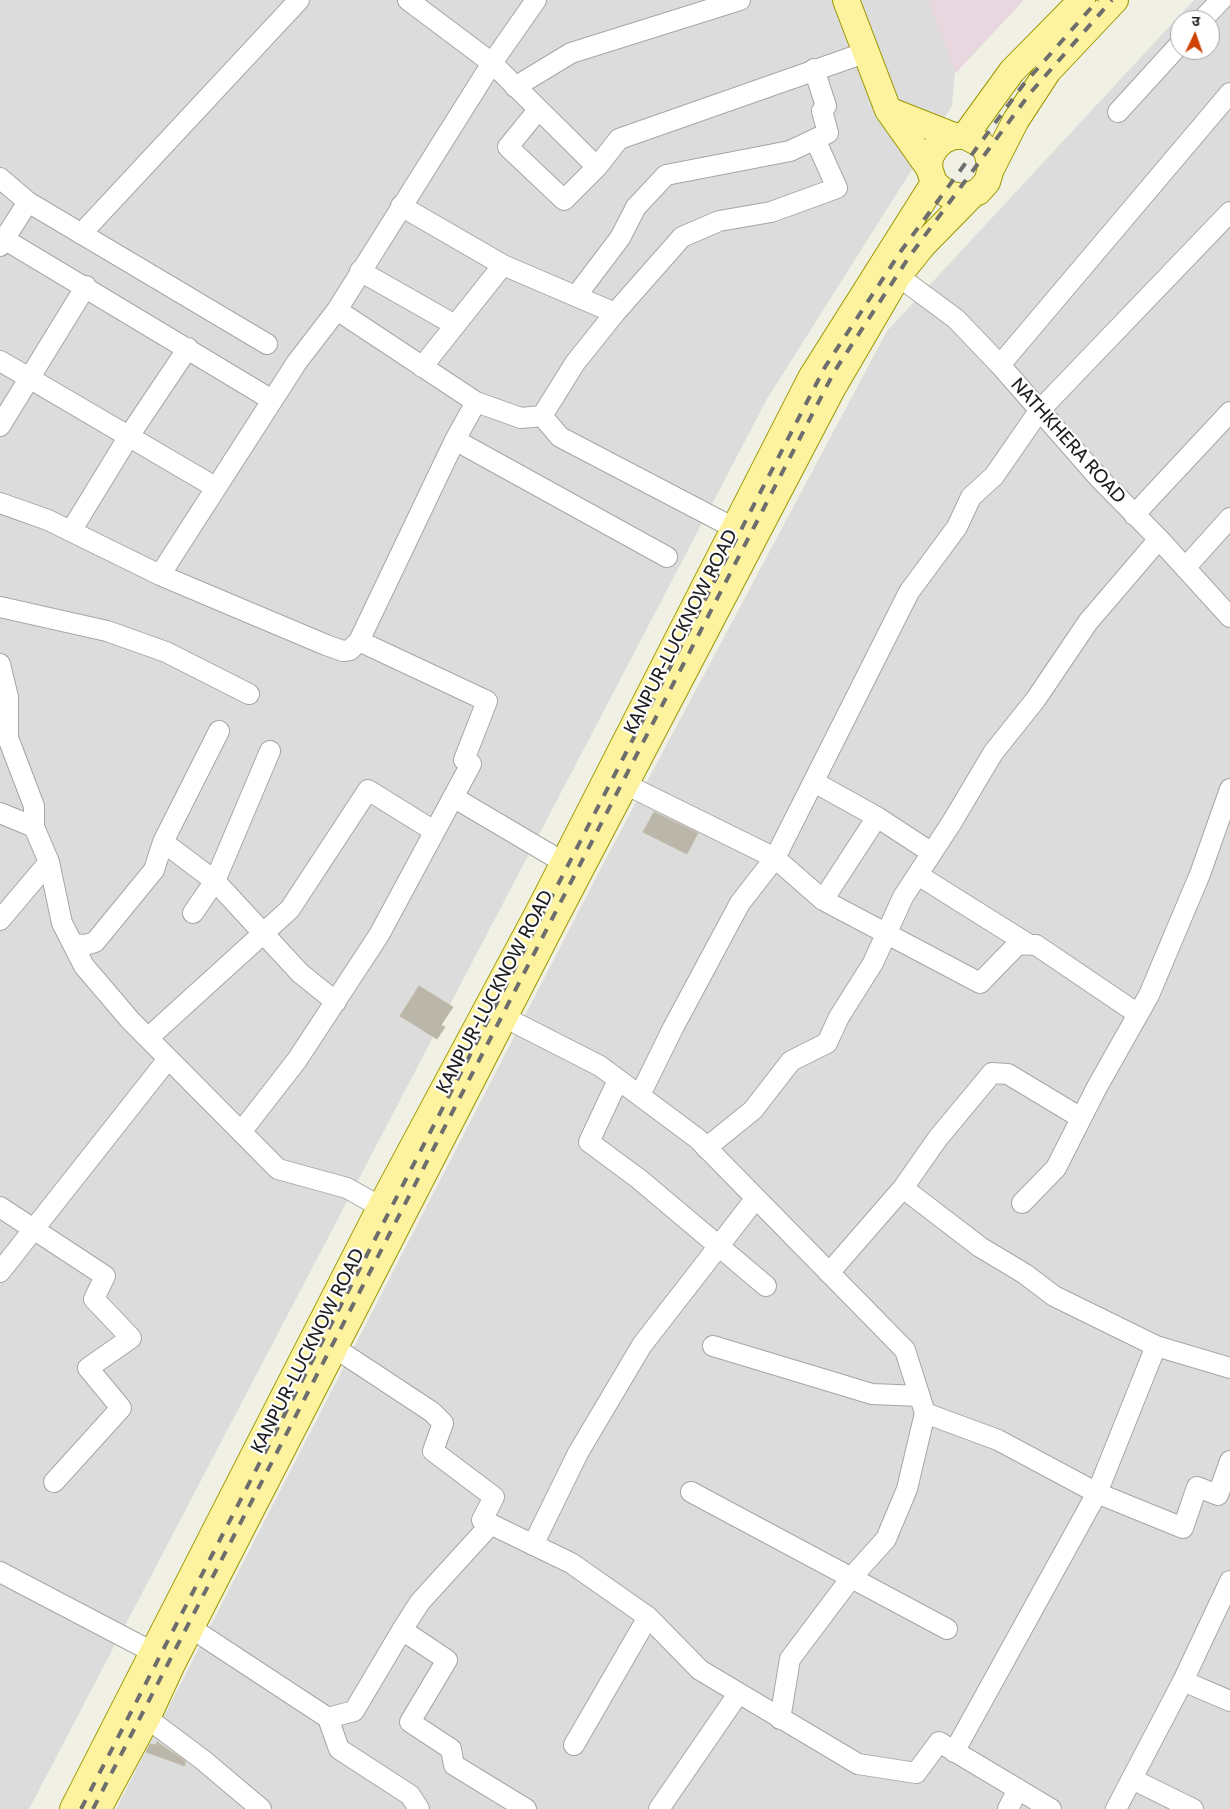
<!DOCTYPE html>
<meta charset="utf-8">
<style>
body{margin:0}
#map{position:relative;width:1230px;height:1809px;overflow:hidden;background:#f0f0e5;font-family:Cabin,"Noto Sans Devanagari",sans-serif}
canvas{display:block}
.north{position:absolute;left:1170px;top:10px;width:50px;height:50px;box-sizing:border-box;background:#fff;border:1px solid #a5a5a5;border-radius:50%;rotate:3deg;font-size:14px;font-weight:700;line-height:20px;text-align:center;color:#1f1f1f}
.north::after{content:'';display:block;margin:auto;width:18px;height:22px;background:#ce4100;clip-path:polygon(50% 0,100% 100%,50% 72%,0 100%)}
</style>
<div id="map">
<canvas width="1230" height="1809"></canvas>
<div class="north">उ</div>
</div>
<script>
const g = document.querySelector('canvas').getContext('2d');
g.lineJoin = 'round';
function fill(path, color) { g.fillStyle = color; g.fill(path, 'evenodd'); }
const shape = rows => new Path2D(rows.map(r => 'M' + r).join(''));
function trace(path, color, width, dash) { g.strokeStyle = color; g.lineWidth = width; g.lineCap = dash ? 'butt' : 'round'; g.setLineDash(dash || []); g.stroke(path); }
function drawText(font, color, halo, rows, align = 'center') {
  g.font = font + ' Cabin,sans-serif'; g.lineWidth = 4.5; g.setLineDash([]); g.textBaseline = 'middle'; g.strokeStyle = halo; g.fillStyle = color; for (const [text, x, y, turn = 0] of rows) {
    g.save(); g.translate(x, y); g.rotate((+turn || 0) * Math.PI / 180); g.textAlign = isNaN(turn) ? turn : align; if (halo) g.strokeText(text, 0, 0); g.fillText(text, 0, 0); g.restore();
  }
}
const residential = shape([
 [0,0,930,0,958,40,952,106,767,399,29,1809,0,1809],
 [1194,0,1230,0,1230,1809,116,1809,601,868,887,331],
 [1180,20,1210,20,1210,50,1180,50]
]);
const industrial = shape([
 [928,0,1024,0,956,73]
]);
const building = shape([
 [654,812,698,833,687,854,643,832,654,812],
 [419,986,453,1007,441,1025,445,1027,437,1039,400,1016,419,986],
 [157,1742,185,1761,185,1766,146,1752,150,1744,156,1745,157,1742]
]);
const minor = shape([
 [408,0,492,63,597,167],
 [1202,20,1221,0],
 [515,87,571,53,740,0],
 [538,110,508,147,564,200,597,167,619,139,867,52],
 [1118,112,1180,44],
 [0,178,28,202,267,344],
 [401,206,503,265,615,313,682,237,719,221,771,212,837,188,815,139],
 [81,234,299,0],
 [4,239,272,400],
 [0,246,28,202],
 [360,271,455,325],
 [898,276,956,319,1000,365,1098,477,1159,539,1230,617],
 [576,296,620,238,636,207,666,175,790,151,828,133,822,111,826,106,814,69],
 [0,361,215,487],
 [1000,365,1230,93],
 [422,367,503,265],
 [476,402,521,418,542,416,575,363,615,313],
 [542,416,560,437,734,528],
 [0,426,86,286],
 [455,440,667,557],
 [0,503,48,520,160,575,326,645,343,651,350,650,359,641,455,440,476,402,337,310],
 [1134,515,1230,412],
 [71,531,129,436,188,348],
 [1185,568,1230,518],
 [160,575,297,362,337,310,492,63,536,0],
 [0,607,107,631,166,652,249,694],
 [0,664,8,697,8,738,34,806,34,827,49,862,62,923,84,966,130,1020,278,1169,347,1188,393,1214],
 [814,782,877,817,823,900],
 [625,784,775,858,823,900,980,983,1018,944,1036,945,1138,1014],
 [453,797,563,862],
 [0,813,34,827],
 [877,817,932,853],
 [163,842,215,881,300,973,336,1002],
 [918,875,1028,944],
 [193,913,215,881,270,751],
 [0,920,49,862],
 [73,944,85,945,95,942,154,870,163,842,219,731],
 [504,1017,600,1066,698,1139,905,1350,925,1413,998,1440,1097,1493,1183,1528,1197,1487,1218,1495,1230,1461],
 [148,1038,290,909,368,790,434,831],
 [618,1080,589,1142,639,1179,766,1286],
 [640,1095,673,1028,740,903,775,858,909,592,957,527,971,497,994,476,1039,411,1230,212],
 [241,1132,297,1060,379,935,471,764,464,760,487,701,359,641],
 [706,1148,753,1110,791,1061,827,1043,839,1017,873,963,903,897,952,822,993,753,1036,699,1088,622,1159,539],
 [903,1188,980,1247,1025,1274,1054,1296,1156,1346,1230,1368],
 [1022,1203,1056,1168,1097,1087,1149,995,1200,874,1230,789],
 [0,1207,105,1276,94,1299,131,1338,88,1368,121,1408,54,1482],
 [0,1272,168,1059],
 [829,1273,903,1188,938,1138,992,1073,1008,1074,1081,1118],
 [713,1346,872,1394,920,1396],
 [335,1348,432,1412,443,1423,433,1451,494,1497,482,1520,571,1563,648,1617,700,1670,858,1764,916,1773,939,1742,1051,1809],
 [691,1492,947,1629],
 [533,1545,578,1453,642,1345,756,1198],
 [0,1572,164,1658],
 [191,1628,328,1718,339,1749,410,1795,419,1809],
 [402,1630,420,1602,490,1525],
 [1183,1681,1230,1701],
 [147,1718,203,1760,261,1809],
 [328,1718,354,1711,402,1630,447,1660,410,1722,451,1749,454,1765,526,1809],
 [780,1719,790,1659,851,1578,886,1539,907,1489,925,1413],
 [574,1745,648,1617],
 [954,1752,1097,1493,1156,1346],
 [1132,1779,1193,1809],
 [659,1809,738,1694],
 [1008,1809,1018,1789],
 [1116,1809,1183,1681,1230,1581]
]);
const major = shape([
 [846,0,888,110,929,168],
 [888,110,954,136],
 [965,136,1012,71,1082,0],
 [991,169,987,151,981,144,965,136,954,136,944,140,936,147,930,157,929,168,934,183,947,194,963,197,978,192,987,182,991,169,1016,120,1048,71,1115,0],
 [73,1809,380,1208,538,913,811,378,934,183],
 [98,1809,147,1718,172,1664,553,922,832,389,898,276,923,245,972,195]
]);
const rail = shape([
 [81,1809,825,367,901,251,1023,85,1098,0],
 [93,1809,834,372,909,257,1031,92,1112,0]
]);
const streetNames = [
 ["NATHKHERA ROAD",1068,441,48],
 ["KANPUR-LUCKNOW ROAD",681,632,-63],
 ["KANPUR-LUCKNOW ROAD",495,992,-62],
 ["KANPUR-LUCKNOW ROAD",308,1351,-63]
];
fill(residential, '#dddcdc');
fill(industrial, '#e9d7e0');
fill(building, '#bab6aa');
trace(building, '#c2bba7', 1);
trace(minor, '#a6a6a6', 22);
trace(major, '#9a9800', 28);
trace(minor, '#fff', 20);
trace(major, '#fdf29e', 26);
trace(rail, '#6d6d6d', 4, [10, 10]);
drawText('19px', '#1f1f1f', '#fff', streetNames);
</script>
